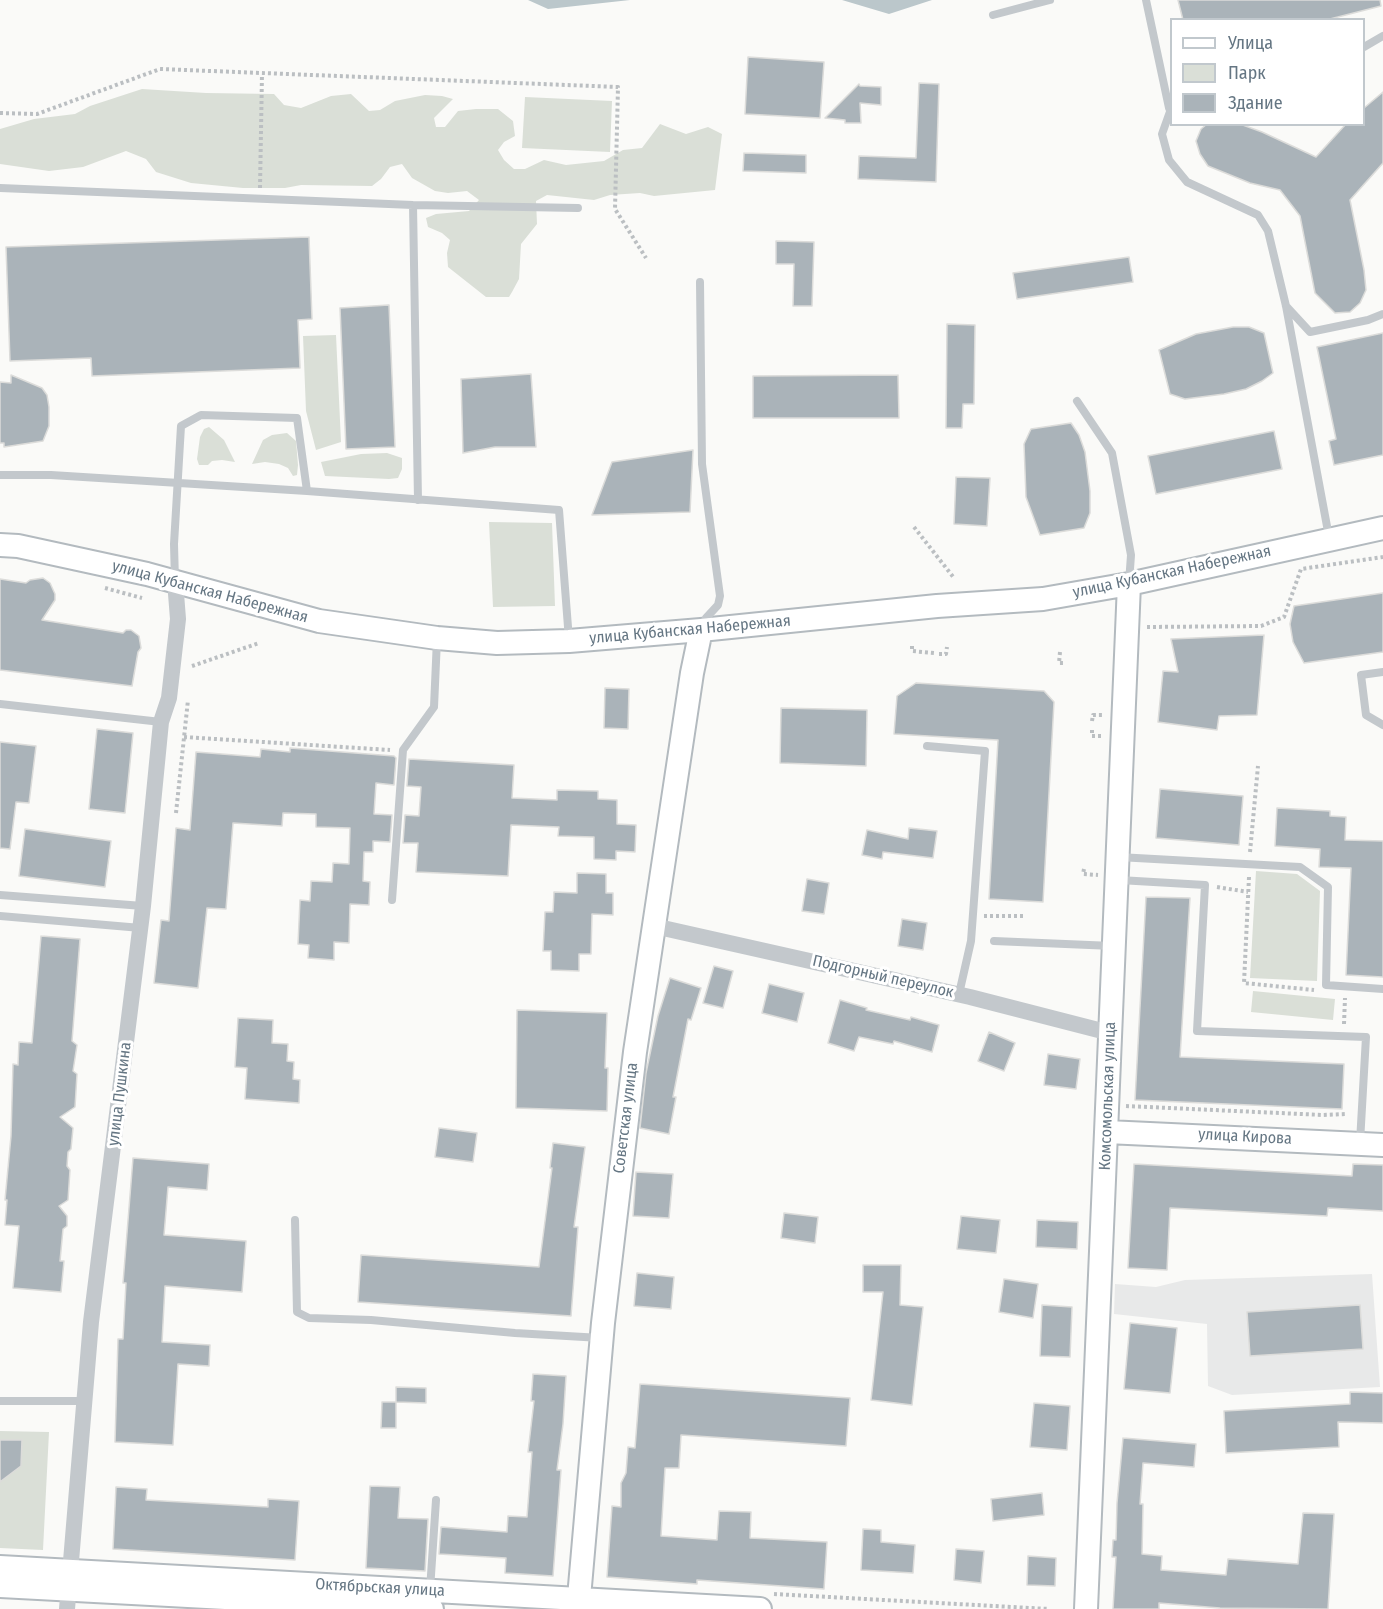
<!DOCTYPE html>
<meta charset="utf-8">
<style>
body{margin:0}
#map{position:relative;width:1383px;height:1609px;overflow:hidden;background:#fafaf8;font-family:"Fira Sans Condensed",sans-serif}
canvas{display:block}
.legend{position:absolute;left:1170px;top:18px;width:195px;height:108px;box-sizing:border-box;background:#fff;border:2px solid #c1c8cd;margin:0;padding:8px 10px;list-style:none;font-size:18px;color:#657683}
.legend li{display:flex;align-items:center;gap:12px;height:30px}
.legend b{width:30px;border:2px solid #c1c8cd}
</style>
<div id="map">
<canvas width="1383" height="1609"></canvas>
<ul class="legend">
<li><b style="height:8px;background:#fff"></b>Улица</li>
<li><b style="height:16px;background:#dadfd7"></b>Парк</li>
<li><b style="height:16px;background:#aab3b9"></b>Здание</li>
</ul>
</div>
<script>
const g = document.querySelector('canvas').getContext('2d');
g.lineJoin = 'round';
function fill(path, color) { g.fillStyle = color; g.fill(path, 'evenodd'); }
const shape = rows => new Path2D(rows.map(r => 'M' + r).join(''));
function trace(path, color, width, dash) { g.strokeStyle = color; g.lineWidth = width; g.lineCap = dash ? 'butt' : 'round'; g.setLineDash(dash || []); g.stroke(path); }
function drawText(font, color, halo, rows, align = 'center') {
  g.font = font + ' "Fira Sans Condensed",sans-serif'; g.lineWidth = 6; g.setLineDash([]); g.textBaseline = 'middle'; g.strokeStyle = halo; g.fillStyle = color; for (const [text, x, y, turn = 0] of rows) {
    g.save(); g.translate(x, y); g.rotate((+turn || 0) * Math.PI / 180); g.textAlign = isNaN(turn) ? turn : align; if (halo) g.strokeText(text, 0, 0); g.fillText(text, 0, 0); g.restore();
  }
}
const built = shape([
 [1372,1274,1380,1387,1232,1395,1208,1386,1207,1324,1114,1314,1115,1284,1156,1287,1185,1280]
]);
const green = shape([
 [142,89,206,93,274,94,284,105,301,108,331,96,351,94,369,111,380,110,395,101,425,95,442,96,453,99,434,118,436,127,445,127,458,111,476,109,498,109,513,121,515,136,504,142,498,150,504,160,514,169,525,169,544,160,566,165,604,161,623,150,642,148,660,124,686,134,708,127,722,134,715,190,654,196,640,193,610,195,594,200,547,195,536,201,537,224,521,244,519,279,512,292,509,297,486,297,448,267,447,253,450,240,442,233,428,227,426,218,436,214,469,211,479,200,467,191,448,193,435,191,412,178,402,164,390,167,381,179,372,186,301,185,285,188,243,188,191,183,156,172,146,159,126,151,83,167,49,171,0,164,0,129,34,119,75,114,90,106],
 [525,97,612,101,610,152,522,148],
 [336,335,341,442,316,450,306,411,303,336],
 [209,427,224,440,235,462,222,460,212,461,208,465,199,465,197,459,200,437,204,429],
 [287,433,296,441,298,465,297,475,293,476,288,468,279,464,265,462,252,464,263,440,272,435],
 [387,453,402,458,402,469,398,478,389,479,325,476,321,462,361,454],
 [489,522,552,523,555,606,493,607],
 [1256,871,1297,874,1320,891,1317,981,1250,978],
 [1253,991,1335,999,1333,1020,1251,1012],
 [0,1431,49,1432,43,1550,0,1548]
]);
const water = shape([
 [528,0,630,0,548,9],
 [842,0,932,0,889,14]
]);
const building = shape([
 [1178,0,1380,0,1381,6,1326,20,1183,20,1178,0],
 [748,57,824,62,820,118,745,114,748,57],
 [919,83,939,84,936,182,858,179,859,156,916,158,919,83],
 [859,84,860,86,881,87,881,105,860,103,861,123,845,123,845,120,825,118,859,84],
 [1383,92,1383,163,1350,200,1364,270,1366,290,1360,303,1350,312,1335,313,1315,293,1300,216,1280,190,1250,183,1208,166,1200,154,1196,141,1201,129,1207,124,1240,124,1262,132,1316,157,1346,124,1364,124,1364,108,1383,92],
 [744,153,806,155,806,173,743,171,744,153],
 [309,237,312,319,298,320,300,368,92,376,91,358,10,361,6,247,309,237],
 [776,241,814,242,812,306,793,306,794,264,776,264,776,241],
 [1129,257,1133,282,1017,299,1013,273,1129,257],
 [389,305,395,447,346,449,340,308,389,305],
 [947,324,975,325,974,404,963,404,962,428,946,428,947,324],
 [1233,327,1249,327,1264,333,1273,373,1262,381,1246,389,1224,394,1185,399,1170,394,1159,350,1196,334,1233,327],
 [1383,333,1383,455,1334,465,1329,441,1336,439,1317,347,1383,333],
 [531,374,536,447,495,447,463,453,461,379,531,374],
 [11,375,42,388,47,395,49,407,49,426,43,441,4,447,4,443,0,443,0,382,11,383,11,375],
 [898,375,899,418,753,418,753,376,898,375],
 [1071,423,1079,435,1085,452,1090,491,1090,513,1084,528,1040,535,1026,497,1024,444,1031,429,1071,423],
 [1274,431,1282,469,1156,494,1148,456,1274,431],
 [693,450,690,512,592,515,612,462,693,450],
 [956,477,990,478,987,526,954,524,956,477],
 [43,578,50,583,55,594,55,600,42,620,123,633,126,630,131,630,139,636,141,648,138,652,132,686,0,670,0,579,26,583,30,580,43,578],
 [1383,593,1383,652,1304,663,1293,642,1290,624,1294,606,1383,593],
 [1264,635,1257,715,1219,716,1217,730,1158,722,1163,671,1178,672,1171,639,1264,635],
 [916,683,1044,691,1054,702,1043,902,989,899,998,740,894,734,897,696,916,683],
 [605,688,629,689,628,729,604,728,605,688],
 [781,708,867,710,866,766,780,763,781,708],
 [97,729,133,733,125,813,89,809,97,729],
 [0,742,36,746,29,803,16,802,10,849,0,848,0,742],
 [290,748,394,756,396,758,394,785,376,783,374,814,392,815,390,842,373,841,373,852,364,852,363,881,370,882,369,905,350,904,349,943,334,942,334,960,308,958,309,945,298,944,300,900,310,901,311,881,332,882,333,863,349,864,350,828,316,827,316,814,283,813,282,826,233,823,226,909,207,908,198,988,154,983,161,920,169,921,176,828,190,830,196,752,260,757,261,749,290,752,290,748],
 [409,759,514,765,512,798,557,800,557,790,598,791,598,799,617,800,617,824,636,825,635,852,616,851,616,860,594,859,594,837,558,836,559,827,511,825,508,876,416,872,418,843,403,843,405,815,419,816,421,787,407,786,409,759],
 [1160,789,1243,796,1239,845,1156,838,1160,789],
 [1277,808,1330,811,1330,816,1346,817,1345,840,1383,841,1383,977,1346,975,1351,868,1319,867,1320,849,1275,846,1277,808],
 [909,828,937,831,933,858,883,852,882,859,862,855,867,830,908,839,909,828],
 [25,829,111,841,105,887,19,876,25,829],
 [577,873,606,874,606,893,613,893,613,915,592,914,591,954,579,954,579,971,551,970,551,951,543,951,545,912,553,912,554,892,577,893,577,873],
 [807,879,829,883,824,914,802,911,807,879],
 [1146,897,1190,898,1180,1057,1344,1064,1342,1109,1135,1100,1146,897],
 [902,919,927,923,923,950,898,946,902,919],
 [41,936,80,939,72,1041,77,1045,73,1071,77,1074,75,1107,60,1117,73,1128,71,1149,68,1152,67,1166,70,1170,68,1200,59,1206,67,1216,67,1226,63,1229,60,1261,64,1261,61,1292,13,1288,19,1226,5,1225,7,1200,5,1200,11,1136,13,1064,18,1065,19,1042,32,1043,41,936],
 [714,966,733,971,723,1008,703,1003,714,966],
 [670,978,701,988,691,1020,688,1019,673,1097,676,1097,669,1134,640,1128,646,1073,658,1016,670,978],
 [769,984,804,993,797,1022,762,1013,769,984],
 [840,1000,867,1008,866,1010,910,1020,911,1017,939,1025,932,1052,894,1041,893,1044,859,1037,854,1051,828,1043,840,1000],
 [517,1010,607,1013,605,1068,608,1068,607,1111,516,1108,517,1010],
 [238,1018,273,1020,272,1043,288,1044,287,1061,294,1062,293,1079,300,1080,299,1103,245,1099,247,1068,235,1067,238,1018],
 [989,1032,1015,1043,1004,1071,978,1061,989,1032],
 [1048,1054,1080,1059,1076,1089,1044,1085,1048,1054],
 [439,1128,477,1133,473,1162,435,1157,439,1128],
 [553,1143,585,1147,574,1227,578,1227,571,1316,358,1302,361,1255,539,1267,552,1168,550,1168,553,1143],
 [133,1158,209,1164,207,1190,168,1187,164,1235,246,1241,242,1292,165,1286,162,1342,210,1345,209,1366,178,1364,173,1445,115,1442,118,1339,123,1339,126,1283,123,1283,133,1158],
 [1134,1164,1352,1176,1353,1164,1383,1165,1383,1211,1328,1208,1327,1216,1170,1208,1167,1270,1128,1268,1134,1164],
 [636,1172,673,1174,669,1218,633,1216,636,1172],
 [784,1213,818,1217,815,1243,781,1238,784,1213],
 [961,1216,1000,1220,996,1253,957,1249,961,1216],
 [1037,1220,1078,1222,1077,1249,1036,1247,1037,1220],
 [863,1265,901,1265,900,1305,923,1307,912,1405,871,1400,883,1292,863,1292,863,1265],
 [637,1273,674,1277,671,1309,634,1306,637,1273],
 [1004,1279,1038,1284,1033,1318,999,1312,1004,1279],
 [1042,1305,1072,1307,1070,1357,1040,1356,1042,1305],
 [1360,1305,1363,1349,1250,1356,1247,1312,1360,1305],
 [1130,1323,1177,1328,1170,1393,1124,1389,1130,1323],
 [533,1374,566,1376,563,1424,557,1470,561,1470,553,1576,505,1573,506,1558,439,1554,441,1527,507,1532,508,1516,527,1517,532,1452,528,1452,534,1401,531,1401,533,1374],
 [640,1384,850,1398,846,1446,681,1435,679,1468,665,1468,661,1536,717,1540,719,1511,751,1512,750,1538,827,1542,824,1589,697,1580,697,1584,607,1577,612,1506,621,1507,621,1483,626,1473,628,1447,635,1448,640,1384],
 [396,1387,426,1388,426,1403,396,1402,396,1387],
 [1350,1392,1383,1393,1383,1423,1338,1422,1339,1447,1226,1453,1224,1411,1350,1404,1350,1392],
 [382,1402,396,1402,396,1428,381,1428,382,1402],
 [1034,1403,1070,1406,1067,1450,1030,1447,1034,1403],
 [1123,1438,1196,1444,1194,1467,1143,1463,1140,1504,1143,1504,1142,1554,1162,1556,1161,1570,1226,1575,1228,1559,1298,1564,1303,1513,1334,1514,1328,1609,1220,1608,1159,1603,1159,1609,1113,1609,1116,1557,1112,1557,1113,1540,1116,1540,1117,1503,1123,1438],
 [0,1440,22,1440,21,1466,0,1482,0,1440],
 [370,1486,400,1487,398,1518,428,1519,425,1571,366,1568,370,1486],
 [116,1487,147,1489,146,1500,268,1507,268,1499,299,1501,295,1560,113,1549,116,1487],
 [1042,1493,1044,1515,993,1521,991,1499,1042,1493],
 [863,1529,881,1530,881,1542,915,1545,913,1573,861,1570,863,1529],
 [956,1549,984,1551,981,1583,954,1580,956,1549],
 [1028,1556,1056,1558,1055,1586,1027,1585,1028,1556]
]);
const path = shape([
 [0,113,37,114,160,69,618,87,615,209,646,258],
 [260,188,262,74],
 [914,527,954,578],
 [105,588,142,598],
 [1147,627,1261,626,1284,617,1301,569,1383,557],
 [912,646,912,651,934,653],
 [1060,652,1059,663,1065,663],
 [939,654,946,654,947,647],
 [192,666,259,643],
 [1092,721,1093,715,1104,715],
 [1092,730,1092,736,1103,736],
 [184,737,390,750],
 [176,813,188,700],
 [1250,852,1258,766],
 [1084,869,1083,874,1098,875],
 [1249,877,1244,983,1314,990],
 [1217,887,1248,892],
 [984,916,1025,916],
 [1344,1024,1345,998],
 [1126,1106,1323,1115,1347,1114],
 [774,1594,1049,1609]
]);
const lane = shape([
 [1146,0,1169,108],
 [993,15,1050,0],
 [1364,47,1383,36],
 [1172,106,1162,134,1169,160,1187,182,1258,215,1268,231,1286,306,1329,537],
 [0,188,413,205,578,208],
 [413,205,418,500],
 [700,282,702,464,720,596,718,605,706,618,702,627],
 [1286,306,1310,332,1368,320,1383,314],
 [1077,401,1112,453,1131,555,1129,583],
 [0,475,51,475,307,491,559,510,569,640],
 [175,581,174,544,181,426,201,415,297,418,307,491],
 [1383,672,1361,675,1366,715,1383,725],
 [0,704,161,722],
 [927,746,985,751,971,941,959,994],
 [1118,857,1300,867,1328,887,1326,985,1383,989],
 [1119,880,1205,885,1197,1031,1366,1037,1360,1142],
 [0,895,143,906],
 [392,900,403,750,434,707,437,639],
 [0,916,141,928],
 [994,941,1113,946],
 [295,1220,297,1312,309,1318,371,1320,515,1333,601,1338],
 [0,1401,84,1401],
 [430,1590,436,1500]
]);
const street = shape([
 [654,926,970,997,1110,1033],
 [67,1609,91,1322,143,906,161,722,169,698,178,619,175,581]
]);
const secondary = shape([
 [0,545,18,546,147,574,319,621,437,638,497,643,569,641,701,630,937,606,1043,599,1129,584,1383,528],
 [1107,1132,1383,1145],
 [0,1567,760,1609],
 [0,1586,432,1609],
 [578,1609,603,1323,635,1052,692,673,701,630],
 [1086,1609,1129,584]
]);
const streetNames = [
 ["улица Кубанская Набережная",1172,572,-12],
 ["улица Кубанская Набережная",210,592,15],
 ["улица Кубанская Набережная",690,630,-5],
 ["Подгорный переулок",883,977,13],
 ["улица Пушкина",120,1094,-83],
 ["Комсомольская улица",1108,1096,-88],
 ["Советская улица",626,1118,-83],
 ["улица Кирова",1245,1137,3],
 ["Октябрьская улица",380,1588,3]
];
fill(built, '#e8e9e9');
fill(green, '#dadfd7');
fill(water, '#bbc7cb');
fill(building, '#aab3b9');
trace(building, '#dcdcda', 1.5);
trace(secondary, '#b3babf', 26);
trace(path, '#bbbfc2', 4, [3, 3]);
trace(lane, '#c3c8cc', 8);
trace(street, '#c3c8cc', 16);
trace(secondary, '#fff', 22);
drawText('16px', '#657683', '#fff', streetNames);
</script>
